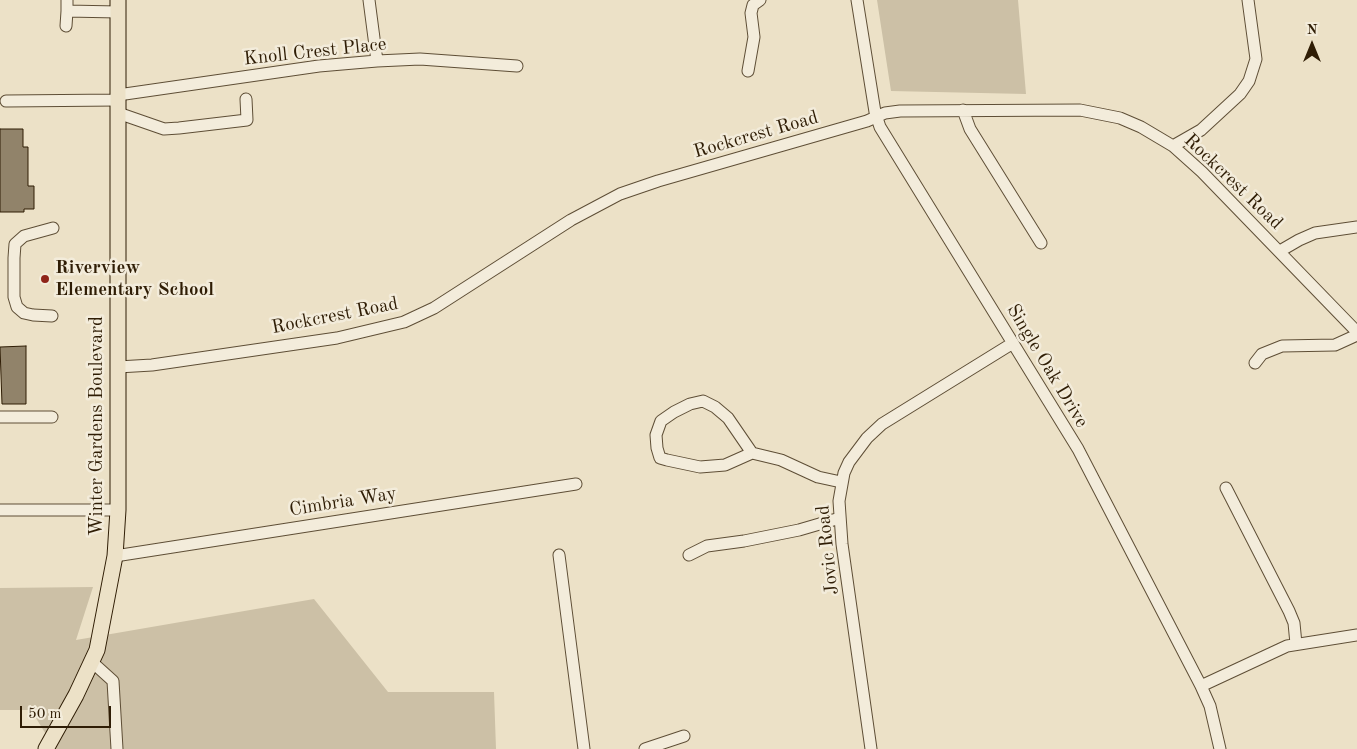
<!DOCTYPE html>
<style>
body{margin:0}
#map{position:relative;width:1357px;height:749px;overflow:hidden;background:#ece1c7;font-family:"Old Standard TT",serif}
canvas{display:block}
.north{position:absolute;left:1287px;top:20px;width:50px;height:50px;-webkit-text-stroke:4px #f3ecdb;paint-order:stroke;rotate:0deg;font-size:14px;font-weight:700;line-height:20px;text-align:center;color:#2f1d05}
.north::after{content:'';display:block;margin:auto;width:18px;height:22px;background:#2f1d05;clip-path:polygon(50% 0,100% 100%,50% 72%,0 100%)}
.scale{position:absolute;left:20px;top:706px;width:91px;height:22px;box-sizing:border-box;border:2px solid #2f1d05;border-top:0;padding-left:6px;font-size:15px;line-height:18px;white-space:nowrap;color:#2f1d05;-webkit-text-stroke:4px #f3ecdb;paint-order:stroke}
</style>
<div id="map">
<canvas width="1357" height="749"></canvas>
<div class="north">N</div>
<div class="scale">50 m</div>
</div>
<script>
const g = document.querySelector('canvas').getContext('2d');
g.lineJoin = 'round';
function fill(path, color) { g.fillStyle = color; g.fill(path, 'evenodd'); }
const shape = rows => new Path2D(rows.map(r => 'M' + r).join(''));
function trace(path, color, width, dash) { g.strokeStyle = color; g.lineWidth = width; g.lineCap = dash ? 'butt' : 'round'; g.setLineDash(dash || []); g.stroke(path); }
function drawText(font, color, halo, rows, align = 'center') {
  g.font = font + ' "Old Standard TT",serif'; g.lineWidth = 5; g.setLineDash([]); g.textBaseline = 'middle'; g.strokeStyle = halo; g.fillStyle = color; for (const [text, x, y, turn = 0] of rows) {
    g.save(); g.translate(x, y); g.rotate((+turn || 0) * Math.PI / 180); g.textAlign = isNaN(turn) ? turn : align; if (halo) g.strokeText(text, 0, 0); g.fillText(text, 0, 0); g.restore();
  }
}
const green = shape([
 [877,0,1018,0,1026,94,891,91],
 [93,587,76,640,314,599,388,692,494,692,496,749,55,749,31,710,0,710,0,588]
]);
const building = shape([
 [0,129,23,129,23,147,28,147,28,186,34,186,34,209,24,209,24,212,0,212,0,129],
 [26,346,26,404,2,404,0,347,26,346]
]);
const minor = shape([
 [67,0,67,11,118,12],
 [369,0,377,61],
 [857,0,875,112,880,127,1078,449,1201,686,1210,706,1220,749],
 [66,26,67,11],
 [748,71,754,37,751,13,753,5,760,0],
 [118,95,319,66,377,61,420,59,517,66],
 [6,101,118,100],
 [963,110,970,129,1041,243],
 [118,113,164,129,179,128,247,120,246,99],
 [1173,146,1201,130,1240,94,1249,81,1256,59,1248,0],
 [1280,251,1299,240,1315,233,1357,227],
 [52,316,33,315,24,313,17,307,14,297,14,258,15,244,24,236,53,228],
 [1255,363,1262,354,1282,346,1335,345,1357,335],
 [118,367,152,365,337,338,404,322,434,308,571,220,620,194,658,181,867,121,885,113,900,111,1080,110,1120,118,1141,127,1173,146,1202,172,1357,332],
 [0,417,52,417],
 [752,453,728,418,715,407,703,401,690,404,674,412,661,421,656,435,657,448,660,458,667,460,700,467,725,465,752,453,781,460,818,477,841,482],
 [1226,488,1289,611,1294,623,1296,644],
 [0,510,118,510],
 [559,555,584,749],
 [689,555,707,546,744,541,799,530,840,518],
 [115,556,576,484],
 [92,662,113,681,117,749],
 [1201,686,1287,646,1357,635],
 [645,749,684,736],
 [871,749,842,544,839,501,844,473,849,462,867,438,882,424,1013,343]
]);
const major = shape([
 [46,749,76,695,97,650,115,556,118,510,118,0]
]);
const markers = [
 [45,279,5,"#8f2418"]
];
const streetNames = [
 ["Knoll Crest Place",315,52,-6],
 ["Rockcrest Road",756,135,-16],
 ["Rockcrest Road",1233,182,44],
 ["Rockcrest Road",335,316,-11],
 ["Single Oak Drive",1047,366,59],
 ["Winter Gardens Boulevard",97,426,-90],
 ["Cimbria Way",343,502,-9],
 ["Jovic Road",828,550,-96]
];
const poiNames = [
 ["Riverview",55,268],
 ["Elementary School",55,290]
];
fill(green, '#ccc0a6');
fill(building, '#91836a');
trace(building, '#2f1d05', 1);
trace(minor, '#5e4e36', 13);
trace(major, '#2f1d05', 17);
trace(minor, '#f3ecdb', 11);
trace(major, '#ece1c7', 15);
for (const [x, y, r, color] of markers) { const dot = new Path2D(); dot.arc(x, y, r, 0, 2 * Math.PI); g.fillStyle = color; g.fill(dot); trace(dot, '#f3ecdb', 2); }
drawText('19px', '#2f1d05', '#f3ecdb', streetNames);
drawText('bold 19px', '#2f1d05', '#f3ecdb', poiNames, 'left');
</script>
